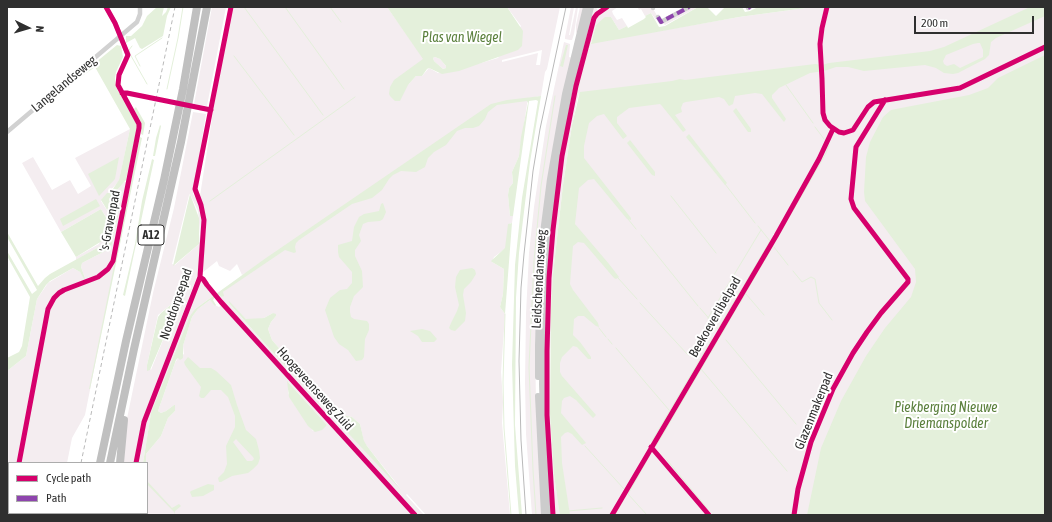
<!DOCTYPE html>
<style>
body{margin:0}
#map{position:relative;width:1052px;height:522px;overflow:hidden;background:#fff;font-family:"Asap Condensed",sans-serif}
canvas{display:block}
.frame{position:absolute;inset:0;border:8px solid #2f2f2f;pointer-events:none}
.legend{position:absolute;left:8px;top:462px;width:140px;height:52px;box-sizing:border-box;background:#fff;border:1px solid #acacac;margin:0;padding:5px 7px;list-style:none;font-size:12px;color:#2f2f2f}
.legend li{display:flex;align-items:center;gap:8px;height:20px}
.legend b{width:20px;border:1px solid #acacac}
.north{position:absolute;left:8px;top:8px;width:40px;height:40px;-webkit-text-stroke:3px #fff;paint-order:stroke;rotate:95deg;font-size:11px;font-weight:700;line-height:16px;text-align:center;color:#2f2f2f}
.north::after{content:'';display:block;margin:auto;width:14px;height:18px;background:#2f2f2f;clip-path:polygon(50% 0,100% 100%,50% 72%,0 100%)}
.scale{position:absolute;left:914px;top:16px;width:120px;height:18px;box-sizing:border-box;border:2px solid #2f2f2f;border-top:0;padding-left:5px;font-size:12px;line-height:14px;white-space:nowrap;color:#2f2f2f;-webkit-text-stroke:3px #fff;paint-order:stroke}
</style>
<div id="map">
<canvas width="1052" height="522"></canvas>
<div class="frame"></div>
<ul class="legend">
<li><b style="height:5px;background:#d6006c"></b>Cycle path</li>
<li><b style="height:5px;background:#8e44ad"></b>Path</li>
</ul>
<div class="north">N</div>
<div class="scale">200 m</div>
</div>
<script>
const g = document.querySelector('canvas').getContext('2d');
g.lineJoin = 'round';
function fill(path, color) { g.fillStyle = color; g.fill(path, 'evenodd'); }
const shape = rows => new Path2D(rows.map(r => 'M' + r).join(''));
function trace(path, color, width, dash) { g.strokeStyle = color; g.lineWidth = width; g.lineCap = dash ? 'butt' : 'round'; g.setLineDash(dash || []); g.stroke(path); }
function drawText(font, color, halo, rows, align = 'center') {
  g.font = font + ' "Asap Condensed",sans-serif'; g.lineWidth = 4; g.setLineDash([]); g.textBaseline = 'middle'; g.strokeStyle = halo; g.fillStyle = color; for (const [text, x, y, turn = 0] of rows) {
    g.save(); g.translate(x, y); g.rotate((+turn || 0) * Math.PI / 180); g.textAlign = isNaN(turn) ? turn : align; if (halo) g.strokeText(text, 0, 0); g.fillText(text, 0, 0); g.restore();
  }
}
const green = shape([
 [212,7,226,7,207,106,194,104],
 [232,7,387,7,424,59,408,85,416,76,422,76,429,68,438,73,481,63,498,58,521,26,507,7,560,7,547,69,545,72,541,96,528,98,519,156,512,172,513,183,509,188,508,195,510,216,513,216,512,223,510,223,506,248,494,257,492,262,504,269,503,294,500,307,505,314,501,372,503,402,502,423,510,515,426,515,407,494,406,495,424,515,144,515,143,513,147,513,146,454,161,436,168,418,175,411,174,405,166,411,161,413,158,411,175,363,178,358,184,354,183,346,192,317,198,309,210,300,215,305,219,307,223,304,217,296,220,295,223,297,223,292,245,273,242,275,237,264,230,271,219,266,217,261,202,273,205,240,206,220,203,205,200,196,213,112],
 [542,50,540,65,536,65,534,77,538,53,502,62,502,60],
 [228,301,246,319,250,320,264,318,273,313,276,316,271,322,268,329,272,340,298,370,304,382,326,405,341,415,352,417,360,424,364,442,367,446,401,489,267,346,228,302],
 [288,382,327,425,313,431,292,401,288,393],
 [571,7,574,7,569,35,570,35,576,7,578,7,574,34,572,40,570,40,565,39,565,37],
 [580,7,584,7,578,34,576,32,576,25],
 [592,7,596,7,598,12,593,18,585,45,584,45],
 [610,7,618,7,612,11,613,14,617,20,622,18,627,26,619,30,611,17,596,25,591,43,739,17,813,7,826,7,825,13,827,13,828,7,1045,7,1045,515,554,515,549,440,548,380,550,283,554,231,562,163,571,112,587,48,590,49,590,48,587,47,596,17],
 [579,92,554,402,557,494,554,475,550,414,550,357,553,274,563,185,572,125],
 [640,7,652,7,658,17,656,20,651,13,645,16,641,9,639,10,638,8],
 [692,7,698,7,665,25,663,23],
 [564,42,570,44,569,57,572,58,535,341,536,403,542,515,532,515,526,434,525,382,526,314,529,253,534,207,546,126],
 [435,57,440,59,446,66,446,68,443,69,434,61,433,58],
 [193,112,206,114,193,194,200,205,203,214,203,229,198,274,142,421,134,463,122,463,125,428,153,293,174,208],
 [190,194,198,211,200,234,199,244,175,265,172,264,189,195],
 [180,297,183,297,185,301,167,330,151,370,147,365,158,315],
 [130,129,119,181,101,201,112,218,106,243,76,260,76,257,99,244,106,217,101,209,61,232,22,163,33,157,52,190,70,180,78,194,91,186,75,158],
 [124,182,131,183,85,415,72,438,67,463,9,463,9,513,57,513,57,515,7,515,7,371,26,356,37,299,48,283,73,268,80,272,84,278,85,278,81,267,82,263,111,248,118,216,109,199],
 [200,279,213,296,195,309,151,414,143,463,138,463,146,422]
]);
const water = shape([
 [157,7,164,7,162,16,166,12,168,7,171,7,167,16,163,36,142,49,140,48,135,38,126,43,126,36,131,36,142,26,147,16],
 [387,7,507,7,523,31,522,46,518,50,459,71,442,74,429,68,427,69,422,76,416,76,408,85,400,101,395,101,390,96,389,94,390,87,394,80,423,59],
 [435,57,440,59,446,66,446,68,443,69,434,61,433,58],
 [698,7,707,7,716,16,725,7,742,7,745,12,750,11,758,7,813,7,739,17,591,44,596,25,605,17,611,17,619,30,627,26,628,28,644,19,646,17,645,16,651,13,659,27,665,26],
 [1030,7,1045,7,1045,16,996,38,991,42,989,55,985,59,958,73,953,74,944,73,936,68,925,65,864,71,848,67,836,67,824,71,810,73,779,88,772,95,772,98,786,119,784,122,762,94,755,93,735,96,733,104,729,106,724,99,719,97,686,102,683,103,681,108,682,112,675,115,686,130,683,132,662,106,660,104,629,108,617,117,617,123,627,136,623,139,604,114,597,116,589,123,584,146,584,158,631,218,631,220,627,219,594,179,588,180,579,188,575,224,609,264,619,277,616,279,614,278,584,243,578,242,573,246,570,284,573,290,598,323,599,327,596,326,584,316,578,316,574,319,573,335,580,342,591,357,591,359,588,359,577,347,573,346,562,357,560,363,560,372,562,376,596,415,593,418,592,417,576,400,570,396,564,398,562,401,561,413,586,443,582,445,572,434,568,432,565,433,561,437,562,463,570,515,560,515,554,475,550,414,551,311,553,274,563,185,572,125,580,92,672,81,680,79,685,80,815,64,822,65,829,63,930,51,944,47],
 [978,43,980,43,983,50,983,57,960,68,954,64,947,66,944,64,943,61,946,55,973,44],
 [117,45,121,46,123,57,116,72,115,78,116,87,137,125,137,128,126,180,109,199,118,216,112,244,111,248,82,263,81,267,85,278,84,279,80,272,73,268,50,281,46,285,37,299,26,356,7,371,7,358,19,352,22,346,30,297,7,256,7,251,32,294,37,290,7,237,7,232,38,286,45,278,50,274,106,243,112,218,101,200,107,193,110,193,119,180,130,129,95,67,74,82,73,81],
 [566,45,568,45,563,67,560,66],
 [1045,55,1045,515,807,515,821,448,841,401,866,356,885,328,911,297,916,282,915,269,865,201,864,192,866,157,870,142,883,117,891,110,901,108,969,95,988,88,998,78],
 [541,96,530,162,519,253,516,298,515,425,522,515,519,515,515,466,512,365,515,265,522,198,538,101,536,100,529,101,513,216,510,216,508,195,509,188,513,183,512,172,519,156,521,137,528,103,527,101,497,105,488,112,485,119,479,126,473,128,465,128,457,131,446,145,434,152,428,158,425,167,416,172,401,171,393,175,389,179,382,190,372,198,352,204,299,240,296,243,295,247,296,252,294,253,285,250,223,292,224,296,222,297,219,295,215,297,213,300,216,305,215,306,210,300,198,309,192,317,183,346,183,358,180,360,178,358,176,360,158,411,161,413,166,411,174,405,175,405,175,411,168,418,161,436,146,454,146,463,143,463,151,413,190,316,195,309,266,258,491,104,507,100],
 [136,107,145,123,143,135,141,134,141,123,134,109],
 [736,108,751,129,751,132,748,132,733,111],
 [160,125,161,126,155,156,153,156,156,138],
 [689,134,727,183,725,185,686,137],
 [140,137,142,138,90,389,89,389],
 [630,140,655,172,655,176,652,175,627,143],
 [119,157,115,179,99,196,88,174],
 [152,159,154,160,125,296,123,295,135,244,142,201],
 [190,194,199,218,199,244,173,266],
 [96,199,100,206,63,226,60,219],
 [383,203,386,212,383,219,380,221,368,222,363,224,359,235,361,241,355,250,355,256,362,271,363,287,354,296,350,307,350,312,351,317,354,319,367,321,369,324,369,330,365,339,364,357,362,360,356,361,348,350,339,344,334,337,325,310,330,298,340,290,347,289,352,283,352,272,339,257,338,252,338,245,352,241,354,227,359,217,364,214,379,211,381,204],
 [101,209,107,219,102,241,76,257,61,232],
 [512,223,505,314,500,307,503,294,504,269,492,262,491,261,505,248,508,224],
 [472,268,475,270,476,274,471,282,464,289,463,295,466,313,465,321,455,331,451,330,449,328,451,323,457,311,459,305,455,287,456,277,460,270],
 [180,297,184,298,185,302,167,330,150,370,147,371,147,365,158,317,161,313],
 [229,301,246,319,264,318,273,313,276,314,276,316,271,322,268,329,272,340,298,370,304,382,326,405,341,415,352,417,360,424,364,441,367,446,401,490,267,346,228,302],
 [422,329,430,331,437,339,434,342,422,342,418,336,410,331],
 [188,357,200,368,211,368,216,371,231,385,237,405,246,430,256,439,259,450,260,458,258,464,253,469,248,473,232,476,221,482,219,482,218,478,224,472,227,464,226,446,235,427,235,416,228,397,221,390,211,390,204,398,201,398,199,396,201,387,185,365,184,362],
 [236,439,253,457,254,459,252,461,247,461,233,442],
 [287,381,327,425,322,430,315,432,308,426,289,397],
 [147,481,172,508,179,504,181,506,175,511,174,515,174,512,147,484],
 [208,484,214,485,214,490,203,496,192,497,190,492,191,491]
]);
const stream = shape([
 [244,7,323,115],
 [285,7,344,89],
 [330,7,341,22],
 [132,46,129,50,130,54,147,84],
 [234,56,294,135],
 [140,66,135,56,162,38],
 [786,85,813,123],
 [167,89,178,38,183,7],
 [815,127,824,139],
 [725,184,755,223],
 [671,196,716,253],
 [210,201,355,97],
 [628,219,636,229],
 [758,226,770,241],
 [641,235,698,306],
 [774,247,788,265],
 [759,270,826,153,829,145],
 [793,271,802,282,811,277,815,279,819,303,832,320],
 [618,278,637,299],
 [744,285,770,241],
 [746,294,764,315],
 [640,303,688,355],
 [740,303,757,273],
 [700,308,718,329,742,288],
 [505,314,503,382,504,428,511,515],
 [708,318,761,230],
 [599,328,606,337],
 [720,337,736,309],
 [608,339,612,344],
 [726,340,796,424],
 [616,348,669,410],
 [701,369,787,471],
 [652,441,712,339],
 [585,446,624,489],
 [656,446,718,340],
 [667,460,707,508],
 [568,511,602,508],
 [713,514,713,515],
 [536,515,533,470,529,367,534,261,541,186,555,96],
 [615,515,623,501],
 [647,515,628,494,650,455]
]);
const street = shape([
 [106,7,115,23,128,55],
 [653,7,653,8],
 [748,8,750,7],
 [658,17,661,22,689,7],
 [7,132,137,22,140,14,140,7],
 [706,515,708,514]
]);
const secondary = shape([
 [538,377,538,345,540,277,543,233,550,179,565,94,586,7],
 [538,396,544,515],
 [549,515,544,448,542,384,543,305,549,227,559,149,569,94,591,7]
]);
const highway = shape([
 [100,463,126,341,164,180,183,89,197,7],
 [110,463,134,349,181,142,207,7],
 [120,463,124,420],
 [89,515,90,513],
 [99,515,100,513],
 [120,515,120,513]
]);
const tram = shape([
 [526,515,521,440,519,361,521,288,524,254,533,171,540,129,566,7]
]);
const rail = shape([
 [81,463,175,7],
 [72,515,73,513]
]);
const quiet = shape([
 [653,7,653,8],
 [748,8,750,7],
 [658,17,661,22,689,7]
]);
const cycleway = shape([
 [827,7,822,28,820,44,822,79,823,113,825,120,830,126,839,132,844,133,853,130,868,107,874,102,960,88,1045,47],
 [122,93,127,93,211,110],
 [200,277,203,279,207,285,221,302,415,515],
 [651,447,709,515],
 [19,463,48,309,54,298,59,293,64,290,98,277,108,269,113,261,139,128,139,124,118,85,119,75,128,55,115,23,106,7],
 [136,463,144,422,200,277,204,220,201,205,195,189,196,184,231,7],
 [553,515,547,415,547,351,549,278,553,230,562,156,576,86,594,18,597,14,607,7],
 [612,515,776,236,819,159,833,129],
 [794,515,798,489,811,442,833,389,853,353,867,332,881,313,908,282,908,279,854,208,851,199,856,147,885,100]
]);
const shields = [
 [151,235,26]
];
const shieldNames = [
 ["A12",151,235]
];
const streetNames = [
 ["Langelandseweg",64,84,-40],
 ["'s-Gravenpad",110,221,-79],
 ["Leidschendamseweg",539,279,-87],
 ["Nootdorpsepad",176,304,-71],
 ["Beekoeverlibelpad",715,317,-60],
 ["Hoogeveenseweg Zuid",315,389,48],
 ["Glazenmakerpad",814,411,-68]
];
const waterNames = [
 ["Plas van Wiegel",462,38],
 ["Piekberging Nieuwe",946,408],
 ["Driemanspolder",946,424]
];
fill(green, '#f4edf0');
fill(water, '#e4f0db');
trace(stream, '#e4f0db', 1);
trace(street, '#d1d1d1', 4.5);
trace(secondary, '#ccc', 6);
trace(highway, '#c0c0c0', 8);
trace(tram, '#b9b9b9', 1);
trace(rail, '#b9b9b9', 1, [4, 3]);
trace(quiet, '#8e44ad', 4, [8, 4]);
trace(cycleway, '#d6006c', 5);
for (const [x, y, w] of shields) { const box = new Path2D(); box.roundRect(x - w / 2, y - 10, w, 20, 3); g.fillStyle = '#fff'; g.fill(box); trace(box, '#2f2f2f', 1); }
drawText('bold 12px', '#2f2f2f', null, shieldNames);
drawText('13px', '#2f2f2f', '#fff', streetNames);
drawText('italic 14px', '#5b803d', '#fff', waterNames);
</script>
